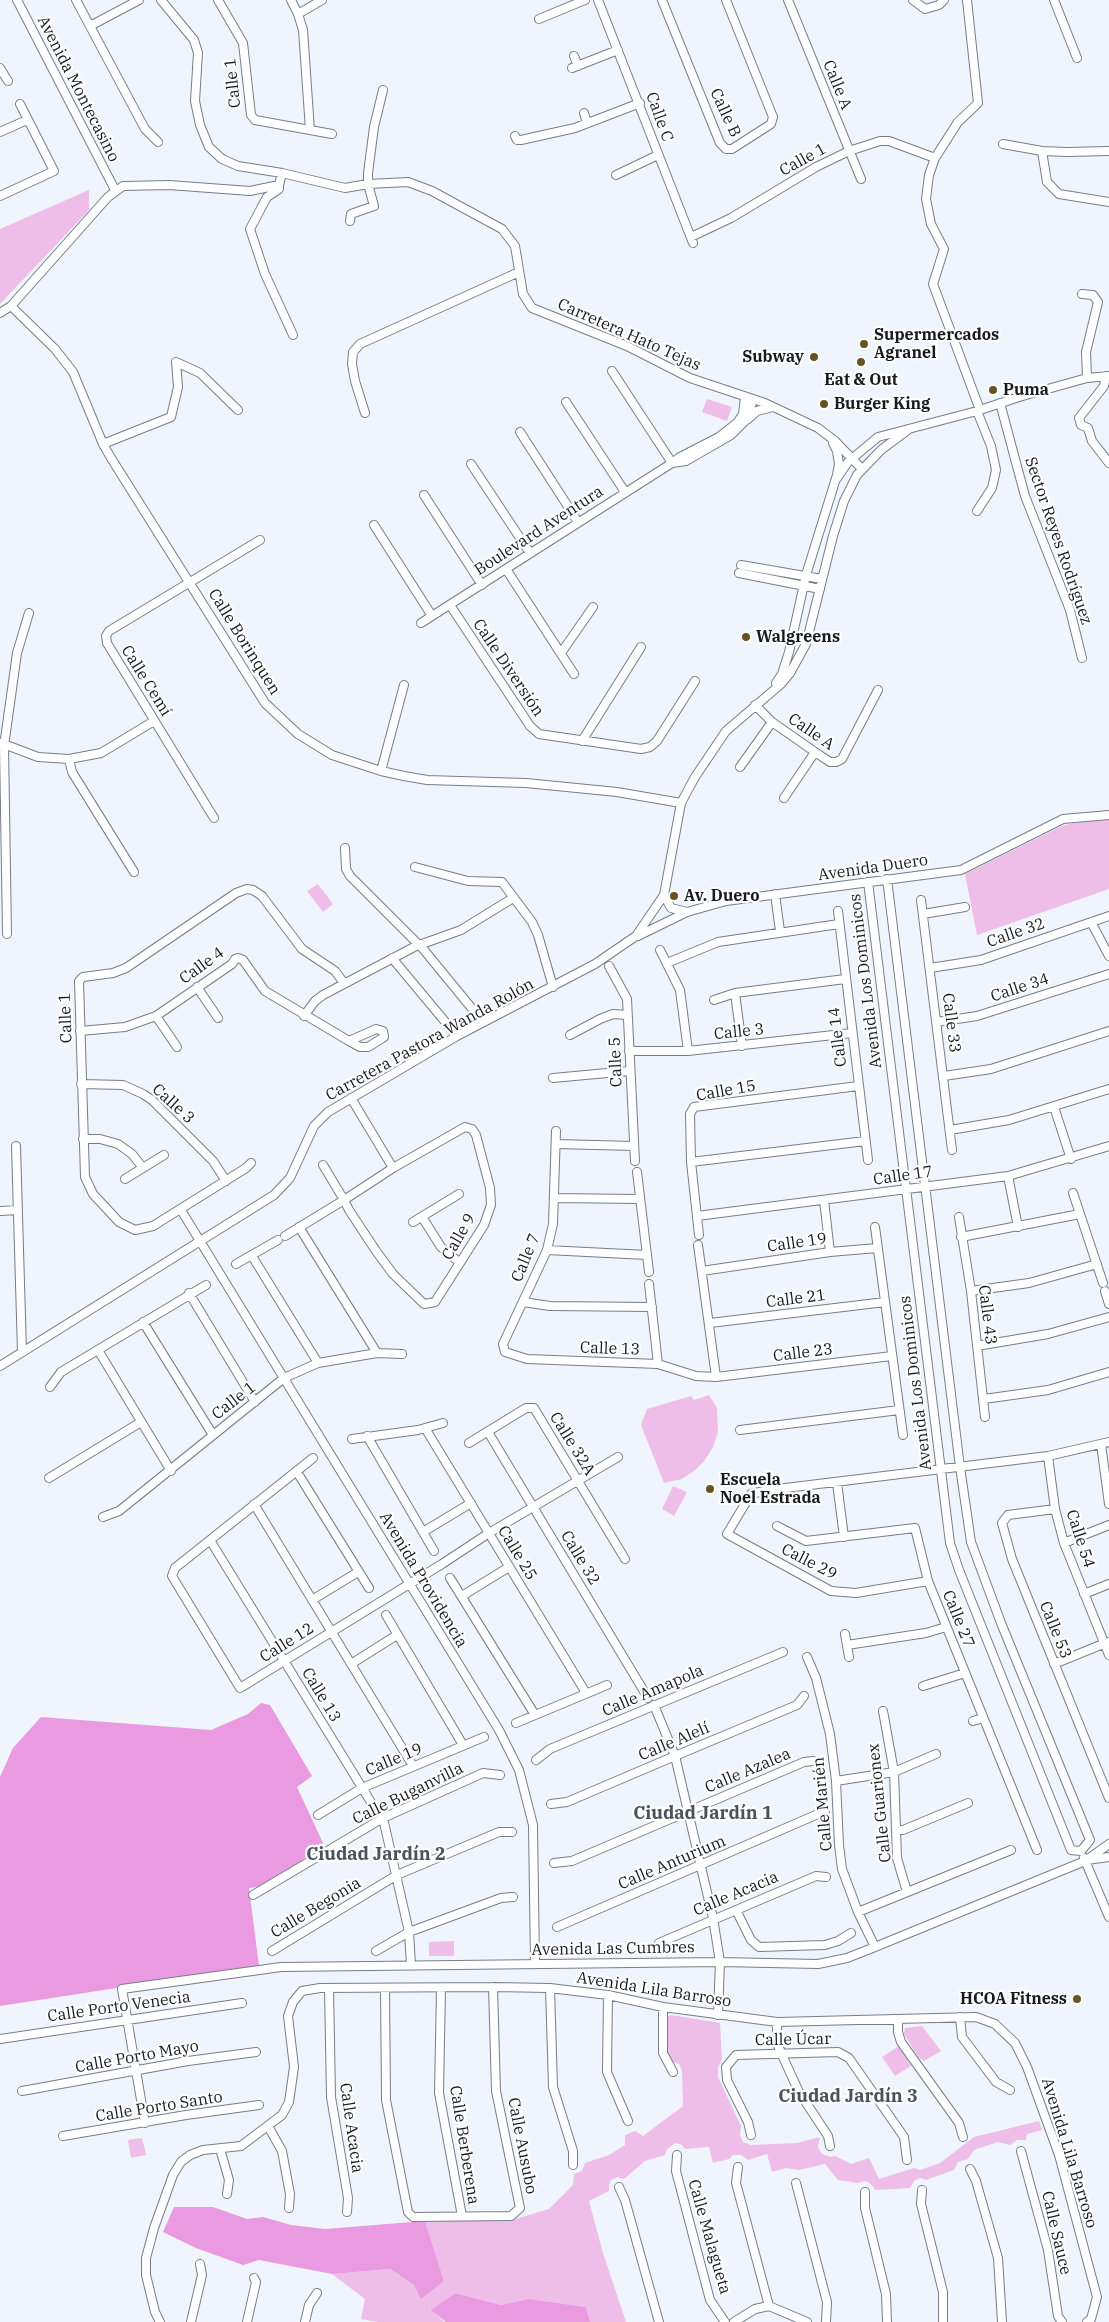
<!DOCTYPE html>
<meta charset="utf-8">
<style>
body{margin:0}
canvas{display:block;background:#eff4fd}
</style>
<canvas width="1109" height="2322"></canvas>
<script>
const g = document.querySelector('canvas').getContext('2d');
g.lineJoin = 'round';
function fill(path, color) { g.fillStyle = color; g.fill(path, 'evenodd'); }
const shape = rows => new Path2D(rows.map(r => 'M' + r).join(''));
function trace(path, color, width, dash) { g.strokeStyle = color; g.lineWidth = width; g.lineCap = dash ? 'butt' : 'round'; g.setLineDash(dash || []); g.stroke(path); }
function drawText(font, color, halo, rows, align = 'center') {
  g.font = font + ' "IBM Plex Serif",serif'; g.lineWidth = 4.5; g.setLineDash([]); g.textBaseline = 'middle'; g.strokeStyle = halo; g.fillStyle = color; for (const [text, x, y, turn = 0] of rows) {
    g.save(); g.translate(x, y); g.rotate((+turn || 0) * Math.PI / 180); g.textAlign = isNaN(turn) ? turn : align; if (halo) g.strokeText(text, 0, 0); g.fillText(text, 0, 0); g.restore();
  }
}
const green = shape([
 [89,190,89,210,0,304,0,229],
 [707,399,732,407,727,421,702,412],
 [1096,819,1109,819,1109,889,977,935,965,874,1064,825],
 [318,884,333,904,323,912,307,891],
 [709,1395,717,1408,718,1432,713,1447,705,1460,694,1471,682,1479,664,1483,641,1425,647,1409,691,1396,694,1400],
 [673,1486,687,1492,674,1516,662,1509],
 [454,1941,454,1956,429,1956,429,1942],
 [671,2015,720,2023,722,2059,718,2068,718,2077,741,2126,740,2135,743,2142,751,2145,797,2143,820,2137,818,2147,822,2154,831,2157,835,2156,851,2164,869,2158,879,2179,914,2168,920,2170,940,2163,974,2137,1039,2121,1042,2130,1027,2134,1026,2140,1017,2140,1010,2145,998,2142,974,2150,968,2159,958,2162,954,2170,926,2180,920,2178,914,2181,910,2188,875,2190,872,2185,866,2181,858,2183,838,2180,825,2164,799,2170,786,2168,772,2172,767,2154,748,2160,741,2155,733,2155,729,2159,713,2163,709,2147,685,2149,682,2145,676,2143,667,2149,665,2155,645,2161,624,2179,617,2177,611,2180,609,2185,609,2191,589,2201,603,2253,626,2322,590,2322,586,2307,529,2299,501,2305,455,2293,432,2310,444,2322,378,2322,361,2319,365,2299,332,2274,390,2269,414,2285,421,2298,444,2281,425,2221,512,2220,549,2209,573,2185,574,2174,582,2171,585,2163,609,2155,625,2145,625,2135,635,2131,643,2136,683,2106,682,2071,679,2064,673,2062,666,2052,666,2017],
 [922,2026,941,2051,924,2061,919,2058,904,2034,905,2028],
 [899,2046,911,2066,895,2076,882,2057],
 [142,2138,146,2155,131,2158,128,2140]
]);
const forest = shape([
 [261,1703,270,1705,312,1776,297,1787,323,1843,272,1885,249,1888,259,1966,0,2006,0,1777,13,1748,41,1717,211,1730,248,1714],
 [174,2207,213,2207,247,2219,263,2217,291,2225,325,2229,425,2221,444,2281,421,2299,414,2285,390,2269,332,2274,259,2260,243,2265,196,2248,163,2232],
 [455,2293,501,2305,529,2299,586,2307,590,2322,446,2322,431,2310]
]);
const minor = shape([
 [17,0,115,190],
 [76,0,145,129,158,142],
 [161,0,194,40,198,53,195,101,200,125,209,147,222,159,238,166,282,173,345,188,368,184,408,182,432,191,502,229,515,246,523,294,532,308,627,346,690,378,765,403,818,428,835,441,862,469],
 [218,0,243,43,251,115,255,120,332,134],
 [291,0,298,14,303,30,310,130],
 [598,0,693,243],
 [662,0,720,143,726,149,732,149,771,124,773,117,726,0],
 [788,0,861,179],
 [913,0,925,9,939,5,944,0],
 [967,0,978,103,958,122,935,158,929,175,926,199,931,224,944,249,933,284,980,410],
 [1054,0,1077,58],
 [298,14,322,0],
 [539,19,585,0],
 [90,26,139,0],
 [574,56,578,66],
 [0,68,8,81],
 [572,68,618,50],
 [584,113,587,123],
 [0,132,27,120],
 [515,136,517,140,521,140,575,128,640,103],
 [1003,144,1042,151,1067,152,1109,151],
 [1042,151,1047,182,1059,194,1109,202],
 [616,175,658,155],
 [279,186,279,189,267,197,250,229,265,274,293,335],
 [0,196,54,171,20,104],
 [350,221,351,214,374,206,368,184,368,173,374,127,383,90],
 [691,237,731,218,816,167,849,151,880,141,889,141,935,158],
 [1082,294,1093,295,1098,302,1086,352,1087,378],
 [11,306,55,349,73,372,103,444,111,458,265,703,298,734,332,755,381,771,404,776,427,780,526,783,617,792,681,803],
 [0,313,11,306,108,197,123,186,169,185,250,191,279,185,282,173],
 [612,371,672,463],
 [1106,376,1104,386,1079,418,1081,425,1088,428,1092,441,1109,463],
 [566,402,625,492],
 [1000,403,1025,496,1070,610,1082,658],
 [365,413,355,381,352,364,353,352,360,344,519,272],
 [748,419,757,411,773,407],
 [520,432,578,522],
 [103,444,171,417,178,387,176,362,200,373,238,410],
 [672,463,686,461,731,435,746,420,753,400],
 [471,464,530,553],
 [835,481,848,462,878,437,977,411,1019,397,1087,378,1109,376],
 [424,495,482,585],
 [977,511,992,488,996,470,991,446,977,411],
 [374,525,432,616],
 [741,565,822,579],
 [506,569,574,674],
 [739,573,820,589],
 [450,605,530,726,539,734,641,749,650,747,657,741,695,681],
 [421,623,672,463,680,457,719,437,737,423,743,414,745,397],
 [561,653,593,607],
 [776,683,782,674,789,652,806,575,837,475,839,464,837,451,833,443],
 [755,705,772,722,815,752,830,762,836,762,842,759,878,690],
 [582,741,641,647],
 [1,743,38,757,69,759,101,753,154,721],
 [69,759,72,772,134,872],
 [740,767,772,722],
 [381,771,404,685],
 [784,798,815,752],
 [214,818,107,643,106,636,109,631,260,540],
 [345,848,346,869,350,876,424,950,483,1022],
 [415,867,468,881,502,882,532,922,538,935,553,987],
 [887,879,960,1467,971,1542,1001,1623,1090,1840,1081,1851],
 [868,882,950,1543,959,1570,1071,1850,1081,1851],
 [775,894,780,931],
 [664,895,671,908,687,912],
 [921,900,952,1150],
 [838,911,868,1160],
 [923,914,965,907],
 [1091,922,1109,956],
 [7,934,4,746,17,653,29,613],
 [638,936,687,912,726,901,961,870,1063,819,1109,815],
 [422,944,461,930,513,898],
 [660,950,680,990,688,1051],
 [392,958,457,1036],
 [667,963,718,942,839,924],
 [609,966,627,999,635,1161],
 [930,968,981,960,1109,916],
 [197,987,218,1018],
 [735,993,742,1046],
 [714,1000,735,993,845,979],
 [156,1016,177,1047],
 [304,1016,315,1001,323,995,416,946],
 [937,1022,977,1016,1109,974],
 [376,1029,383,1031,384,1037,368,1047,360,1047,349,1041,376,1029],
 [80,1031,125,1027,156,1016,232,964,235,959,238,958,243,960,265,991,349,1041],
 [570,1035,600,1019,613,1014,627,1015],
 [629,1051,688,1051,852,1033],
 [944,1076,991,1069,1109,1031],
 [553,1078,629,1071],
 [81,1084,123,1085,143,1094,152,1100,213,1161,226,1181],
 [351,1098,393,1168],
 [1054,1107,1071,1159],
 [950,1130,1009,1120,1109,1089],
 [556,1131,553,1224,547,1250,503,1344,505,1352,527,1359,658,1364,696,1376,716,1377,892,1356],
 [83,1139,100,1139,118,1144,132,1154,143,1168],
 [556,1144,634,1146],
 [16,1146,22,1352],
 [691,1162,865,1141],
 [251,1163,246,1168,153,1226,135,1230,119,1222,93,1194,85,1177,79,981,83,977,113,973,126,968,236,893,247,889,253,890,262,896,302,949,335,971,344,983],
 [637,1172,649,1272],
 [1008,1176,1018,1227],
 [125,1179,164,1155],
 [1073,1193,1103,1283],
 [555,1198,639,1199],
 [824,1200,830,1252],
 [181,1210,499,1730,519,1770,533,1825,535,1963],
 [0,1211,18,1210],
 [697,1216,1008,1176,1109,1146],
 [422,1217,441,1247,460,1263],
 [959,1217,971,1291,985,1417],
 [413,1222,459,1194],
 [299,1227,377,1353],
 [875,1227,903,1435],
 [699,1235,691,1162,690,1114,694,1107,858,1086],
 [285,1236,344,1200,393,1168,465,1127,472,1129,476,1135,490,1188,491,1205,484,1225,435,1302,424,1304,393,1274,376,1251,349,1210,344,1200,323,1165],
 [961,1237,1080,1214],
 [698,1245,716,1377],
 [547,1250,647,1255],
 [252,1256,318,1363],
 [236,1264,278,1240],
 [702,1271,830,1252,877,1248],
 [649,1284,658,1364],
 [971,1291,1029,1283,1097,1264],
 [1105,1291,1109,1304],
 [189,1293,255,1402],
 [523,1302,550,1306,652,1307],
 [143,1322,213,1435],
 [710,1323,885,1302],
 [977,1346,1048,1334,1109,1317],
 [98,1350,171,1471],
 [0,1366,274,1195,290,1178,314,1126,328,1112,457,1036,595,964,636,936,664,895,681,803,695,777,726,731,781,684,790,673,806,644,833,536,844,501,857,475,881,450,909,429],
 [50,1387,61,1372,206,1285],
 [984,1399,1048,1390,1109,1372],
 [425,1428,586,1693],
 [740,1430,899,1410],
 [488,1432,648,1698],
 [367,1436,434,1551],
 [352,1439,418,1430,443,1423],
 [469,1443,526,1408,534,1408,625,1559],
 [1101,1444,1109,1504],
 [1048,1456,1055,1509,1064,1543,1109,1655],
 [313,1458,175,1568,172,1576,240,1688,442,1564,489,1533,618,1457],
 [297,1472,369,1588],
 [49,1478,141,1422],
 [837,1483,844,1537],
 [254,1504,413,1766],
 [1055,1509,1008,1515,1002,1523,1012,1559,1109,1798],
 [103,1517,119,1511,284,1378,318,1363,377,1353,402,1354],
 [777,1526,806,1541,915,1528,928,1581,1037,1850],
 [423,1532,471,1503],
 [210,1540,377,1812],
 [1064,1543,1109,1525],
 [450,1578,535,1715],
 [928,1581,856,1593,831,1591,727,1534,751,1494,769,1490,1048,1456,1109,1442],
 [1084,1594,1109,1584],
 [462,1596,509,1567],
 [312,1600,358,1572],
 [386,1615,463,1745],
 [845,1634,849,1657],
 [847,1645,926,1633,946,1627],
 [807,1657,816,1678,830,1734,836,1781,839,1845,842,1869,858,1912,875,1947],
 [351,1664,397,1635],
 [1054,1664,1108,1642],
 [923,1686,965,1673],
 [654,1705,675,1756,713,1918,720,1962,718,2015],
 [883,1711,894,1772,897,1858,907,1892],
 [973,1721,983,1718],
 [516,1723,607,1685],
 [536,1760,550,1749,783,1652],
 [836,1781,894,1772,936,1754],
 [551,1804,567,1802,675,1756,797,1705,804,1696],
 [318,1815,362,1788,484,1737],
 [383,1818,409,1932,411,1965],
 [896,1830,903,1830,968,1803],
 [1084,1858,1109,1917],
 [1087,1860,1109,1857],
 [554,1863,572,1861,804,1762,813,1761],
 [253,1895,383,1818,483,1773,500,1775],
 [736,1910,751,1940,759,1947,825,1945,838,1941,851,1933],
 [858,1912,1011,1850],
 [557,1927,825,1811],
 [659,1943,816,1876,826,1877],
 [272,1951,397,1875,499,1832,512,1832],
 [376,1951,409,1932,501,1898,513,1897],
 [329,1988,331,2097,348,2198,347,2212],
 [385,1988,386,2100,408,2212,413,2217,511,2216,520,2208,496,2091,493,1987],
 [441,1988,439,2093,462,2216],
 [550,1988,553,2087,573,2151,573,2165],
 [608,1995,607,2072,628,2121],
 [663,2007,663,2053,673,2072],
 [960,2017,962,2037,996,2082,1010,2090],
 [898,2019,898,2032,901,2042,959,2123,963,2137],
 [777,2022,777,2043,782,2055,799,2092,828,2136,830,2146],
 [0,2039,242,2003],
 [22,2091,188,2061,256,2052],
 [145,2123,122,1989,281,1967,720,1962,818,1964,847,1958,875,1947,1085,1861,1109,1844],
 [268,2126,282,2151,290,2194,289,2208],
 [751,2135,748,2122,727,2080,726,2067,736,2055,838,2052,849,2058,904,2137,907,2160],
 [63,2136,186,2115,259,2105],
 [220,2149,229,2180,227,2194],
 [1021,2151,1048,2250,1058,2316,1062,2322],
 [677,2155,676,2171,710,2300,725,2322],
 [738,2167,736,2183,769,2306],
 [970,2169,976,2181,998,2258,1002,2322],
 [796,2183,827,2302,826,2322],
 [619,2187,625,2200,659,2322],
 [922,2190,921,2204,943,2292,943,2322],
 [865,2192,865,2208,886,2294,887,2322],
 [160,2322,155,2312,146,2275,146,2258,154,2228,173,2175,181,2162,190,2155,203,2150,241,2146,282,2115,289,2102,294,2067,288,2016,293,2002,302,1991,320,1988,493,1987,550,1988,608,1995,663,2007,777,2022,976,2017,995,2024,1015,2043,1027,2067,1059,2155,1097,2297,1091,2319,1087,2322],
 [191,2322,202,2275,200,2264],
 [247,2322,256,2282,254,2278],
 [305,2322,309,2305,317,2293],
 [734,2322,755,2309,769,2306,807,2322]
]);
const markers = [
 [864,344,5,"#665422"],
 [814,357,5,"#665422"],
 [861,362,5,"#665422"],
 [993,390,5,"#665422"],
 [824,404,5,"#665422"],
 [746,637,5,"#665422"],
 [674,896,5,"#665422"],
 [710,1489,5,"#665422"],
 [1077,1999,5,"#665422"]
];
const streetNames = [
 ["Calle 1",233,83,-96],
 ["Calle A",837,85,68],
 ["Avenida Montecasino",78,89,63],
 ["Calle B",725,113,65],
 ["Calle C",659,117,70],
 ["Calle 1",803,160,-29],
 ["Carretera Hato Tejas",629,335,24],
 ["Boulevard Aventura",539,531,-33],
 ["Sector Reyes Rodríguez",1058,541,71],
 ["Calle Borinquen",244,642,58],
 ["Calle Diversión",508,668,56],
 ["Calle Cemí",146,681,58],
 ["Calle A",811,732,34],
 ["Avenida Duero",873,868,-8],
 ["Calle 32",1016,933,-19],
 ["Calle 4",202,966,-36],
 ["Avenida Los Dominicos",866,981,-97],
 ["Calle 34",1020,988,-18],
 ["Calle 1",66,1018,-92],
 ["Calle 33",951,1023,83],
 ["Calle 3",739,1032,-6],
 ["Calle 14",838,1037,-97],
 ["Carretera Pastora Wanda Rolón",430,1040,-29],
 ["Calle 5",616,1062,-92],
 ["Calle 15",726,1091,-10],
 ["Calle 3",173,1104,42],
 ["Calle 17",903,1176,-8],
 ["Calle 9",459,1237,-60],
 ["Calle 19",797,1243,-8],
 ["Calle 7",526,1258,-68],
 ["Calle 21",796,1299,-7],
 ["Calle 43",987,1315,83],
 ["Calle 13",610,1349,2],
 ["Calle 23",803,1353,-7],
 ["Avenida Los Dominicos",916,1383,-97],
 ["Calle 1",234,1401,-38],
 ["Calle 32A",572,1444,58],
 ["Calle 54",1080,1539,72],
 ["Calle 25",517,1553,59],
 ["Calle 32",580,1558,59],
 ["Calle 29",809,1562,27],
 ["Avenida Providencia",423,1580,59],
 ["Calle 27",958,1619,68],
 ["Calle 53",1055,1630,68],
 ["Calle 12",287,1643,-32],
 ["Calle Amapola",653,1691,-23],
 ["Calle 13",321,1695,59],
 ["Calle Alelí",674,1742,-23],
 ["Calle 19",394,1760,-23],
 ["Calle Azalea",748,1771,-23],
 ["Calle Buganvilla",408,1794,-26],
 ["Calle Guarionex",880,1803,-96],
 ["Calle Marién",823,1804,-95],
 ["Calle Anturium",672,1863,-23],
 ["Calle Acacia",736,1894,-23],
 ["Calle Begonia",316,1908,-31],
 ["Avenida Las Cumbres",613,1949,-1],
 ["Avenida Lila Barroso",654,1990,9],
 ["Calle Porto Venecia",119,2007,-8],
 ["Calle Úcar",793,2040,-1],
 ["Calle Porto Mayo",137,2057,-10],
 ["Calle Porto Santo",159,2107,-9],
 ["Calle Acacia",351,2128,82],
 ["Calle Berberena",464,2145,81],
 ["Calle Ausubo",522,2146,79],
 ["Avenida Lila Barroso",1069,2153,73],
 ["Calle Sauce",1056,2233,77],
 ["Calle Malagueta",709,2237,74]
];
const poiNames = [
 ["Supermercados",874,335],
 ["Agranel",874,353],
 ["Subway",804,357,"right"],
 ["Eat & Out",861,380,"center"],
 ["Puma",1003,390],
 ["Burger King",834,404],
 ["Walgreens",756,637],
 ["Av. Duero",684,896],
 ["Escuela",720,1480],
 ["Noel Estrada",720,1498],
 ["HCOA Fitness",1067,1999,"right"]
];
const neighbourhoodNames = [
 ["Ciudad Jardín 1",703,1814],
 ["Ciudad Jardín 2",376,1855],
 ["Ciudad Jardín 3",848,2097]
];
fill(green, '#eebee8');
fill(forest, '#e99ae0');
trace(minor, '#767e8b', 10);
trace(minor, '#fff', 8);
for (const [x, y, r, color] of markers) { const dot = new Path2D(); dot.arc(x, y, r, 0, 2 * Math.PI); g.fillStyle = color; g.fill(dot); trace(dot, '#fff', 2); }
drawText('16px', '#171a1f', '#fff', streetNames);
drawText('bold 16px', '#171a1f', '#fff', poiNames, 'left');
drawText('bold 18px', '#4a505c', '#fff', neighbourhoodNames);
</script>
